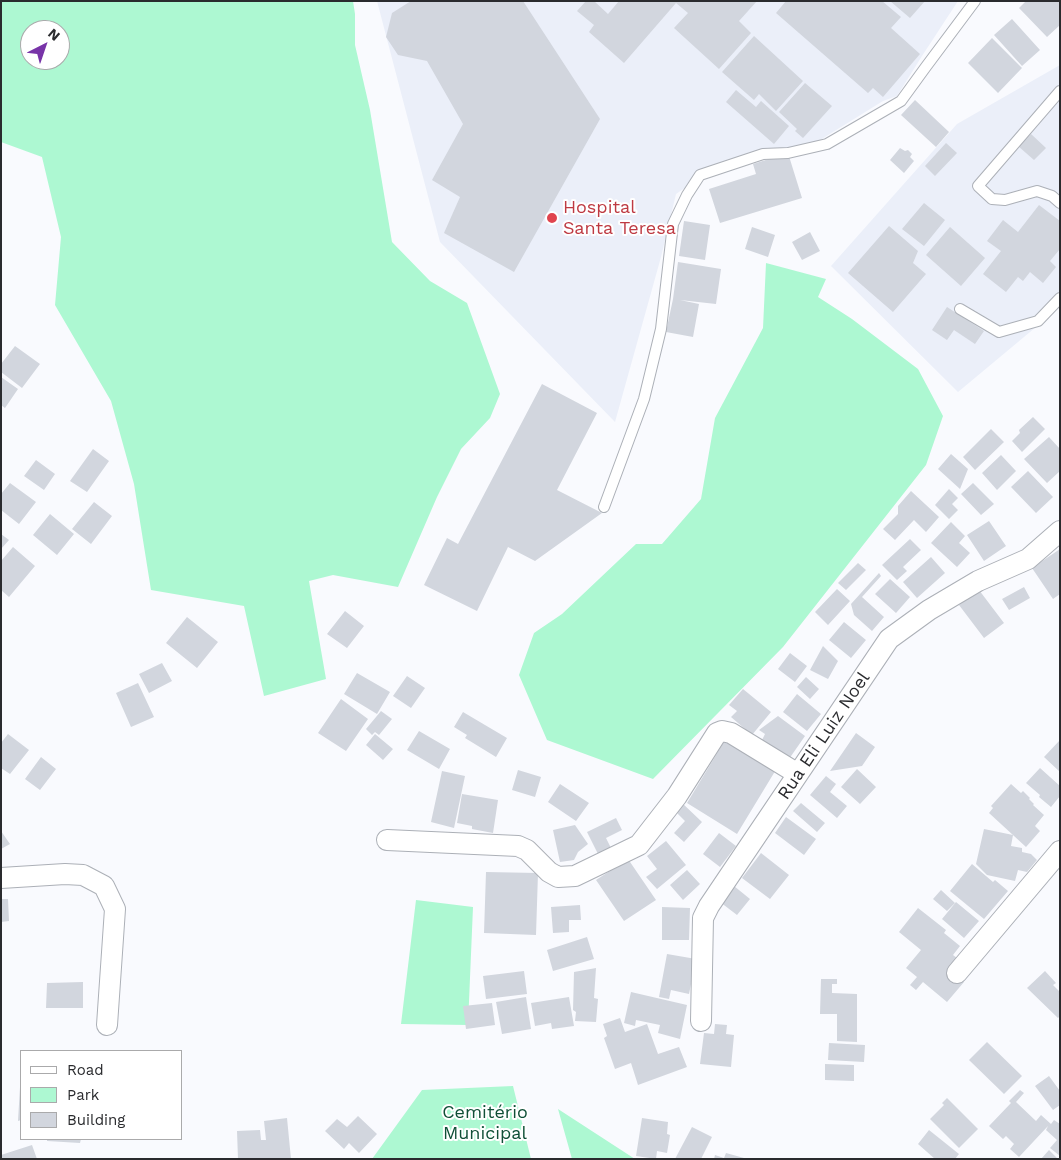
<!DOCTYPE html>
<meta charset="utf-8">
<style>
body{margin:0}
#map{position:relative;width:1061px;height:1160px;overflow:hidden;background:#f9fafe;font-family:"Work Sans",sans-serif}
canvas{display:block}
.frame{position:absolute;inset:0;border:2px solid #2a2b2e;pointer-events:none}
.legend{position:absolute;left:20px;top:1050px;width:162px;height:90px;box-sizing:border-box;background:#fff;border:1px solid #aaaaab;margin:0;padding:6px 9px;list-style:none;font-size:15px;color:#2a2b2e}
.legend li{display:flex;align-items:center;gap:10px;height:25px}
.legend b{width:25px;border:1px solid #aaaaab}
.north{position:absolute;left:20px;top:20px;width:50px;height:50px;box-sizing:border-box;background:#fff;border:1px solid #aaaaab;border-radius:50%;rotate:41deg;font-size:14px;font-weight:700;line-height:20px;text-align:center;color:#2a2b2e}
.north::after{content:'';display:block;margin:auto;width:18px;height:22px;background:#7834a8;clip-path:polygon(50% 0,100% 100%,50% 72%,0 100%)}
</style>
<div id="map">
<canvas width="1061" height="1160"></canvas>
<div class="frame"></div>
<ul class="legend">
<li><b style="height:6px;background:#fff"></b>Road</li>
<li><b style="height:14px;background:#adf8d2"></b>Park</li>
<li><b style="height:14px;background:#d2d6de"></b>Building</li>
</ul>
<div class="north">N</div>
</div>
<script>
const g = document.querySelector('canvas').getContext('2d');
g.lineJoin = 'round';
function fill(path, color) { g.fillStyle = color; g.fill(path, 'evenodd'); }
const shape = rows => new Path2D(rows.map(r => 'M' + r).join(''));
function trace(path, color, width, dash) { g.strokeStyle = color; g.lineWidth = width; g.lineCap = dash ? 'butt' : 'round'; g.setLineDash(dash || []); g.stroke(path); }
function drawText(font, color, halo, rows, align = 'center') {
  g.font = font + ' "Work Sans",sans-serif'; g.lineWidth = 4; g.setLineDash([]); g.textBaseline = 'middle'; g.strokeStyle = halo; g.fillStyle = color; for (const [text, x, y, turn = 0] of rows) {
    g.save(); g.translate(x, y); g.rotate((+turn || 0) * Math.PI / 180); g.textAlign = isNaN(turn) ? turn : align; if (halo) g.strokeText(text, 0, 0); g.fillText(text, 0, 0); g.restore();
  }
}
const built = shape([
 [377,1,958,1,922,56,897,96,883,101,812,145,714,168,676,194,661,257,615,422,440,242],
 [1060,65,1060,307,958,392,831,266,957,124]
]);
const green = shape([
 [1,1,353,1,355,14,355,45,370,110,392,242,430,281,467,303,500,394,490,418,461,449,437,497,398,587,333,575,309,581,326,679,264,696,244,606,151,590,134,484,111,401,55,305,61,237,42,157,1,142],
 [30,30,60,30,60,60,30,60],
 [766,263,826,279,818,297,852,319,918,369,943,416,926,465,783,647,653,779,547,740,519,675,534,633,562,614,636,544,662,544,701,499,715,418,763,328],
 [416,900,473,907,468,1025,401,1024],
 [513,1086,531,1159,372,1159,422,1090],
 [558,1109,635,1159,572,1159]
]);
const building = shape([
 [411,1,523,1,600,119,514,272,444,233,460,197,432,180,463,124,427,61,398,55,386,37,392,13],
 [586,1,594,1,608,14,619,1,757,1,739,21,751,33,719,69,674,28,688,13,676,3,624,63,589,32,594,25,577,11],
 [786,1,882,1,901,17,891,28,920,54,883,97,873,88,868,93,776,13],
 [890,1,925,1,910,18],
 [1026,1,1060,1,1060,25,1047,37,1019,8],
 [1012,19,1040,50,1022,66,994,35],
 [754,36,803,81,776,111,759,94,754,100,722,72],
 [992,38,1022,68,998,93,968,63],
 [805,83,832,106,803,138,795,131,797,129,779,112],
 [736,90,756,107,761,101,789,126,774,144,726,102],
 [915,100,949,132,936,147,901,115],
 [1031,134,1046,148,1034,160,1018,146],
 [946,143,957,153,935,176,925,166],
 [900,148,905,151,908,150,912,154,910,157,914,161,904,173,890,160],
 [788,153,802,198,720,223,709,189,756,174,753,164],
 [924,203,945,220,924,246,902,229],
 [1039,205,1060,221,1060,249,1050,261,1056,267,1043,283,1030,272,1023,281,1018,277,1006,292,983,274,1001,251,987,241,1003,220,1018,232],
 [684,221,710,225,705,260,679,256],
 [889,226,918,251,913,263,926,274,893,312,848,273],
 [752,227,775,235,768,257,745,249],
 [950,227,985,258,961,286,926,255],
 [810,232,820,251,802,260,792,242],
 [678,262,721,269,716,304,680,300,699,304,693,337,666,332,673,299],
 [947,307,984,331,975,344,954,330,947,340,932,330],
 [15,346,40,364,22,388,1,372,1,364],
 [1,377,18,389,5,408,1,405],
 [542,384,597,413,557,490,602,513,535,561,508,547,477,611,424,585,447,538,458,544],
 [1033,417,1045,429,1022,452,1012,441,1020,433,1019,430],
 [991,429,1004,442,975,470,963,457],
 [1049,437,1060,449,1060,471,1047,483,1024,459],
 [93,449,109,461,87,492,70,481],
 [951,454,968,469,960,489,938,469],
 [1001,455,1016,471,997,490,982,473],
 [36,460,55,474,44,490,24,476],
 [1028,471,1053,497,1036,513,1011,487],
 [10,483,36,502,19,524,1,510,1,494],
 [973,483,994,504,981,515,961,494],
 [949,489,958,498,952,504,958,510,949,519,935,505],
 [911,491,939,517,926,532,914,520,895,540,883,529,898,514,898,506],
 [94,502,112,516,91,544,72,529],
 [50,514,74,534,57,555,33,535],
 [989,521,1006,546,984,561,967,535],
 [951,522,965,536,959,543,970,553,957,567,931,543],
 [1,534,9,540,1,549],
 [910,539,921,550,903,567,907,571,897,580,882,565],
 [13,547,35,566,9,597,1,590,1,561],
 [1060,549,1060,594,1053,599,1032,568],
 [931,557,945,573,917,598,903,582],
 [858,563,866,570,846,590,838,583],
 [879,573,881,576,862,597,884,617,872,631,854,615,851,604],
 [890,579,910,597,896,613,875,594],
 [1024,587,1030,598,1009,610,1002,599],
 [837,589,850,601,828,625,815,612],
 [979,590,1004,623,984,638,959,605],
 [345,611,364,626,347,648,327,634],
 [187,617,218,642,197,668,166,643],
 [844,622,866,640,851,658,829,640],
 [823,646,838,661,828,679,810,670],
 [790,653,807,666,795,682,778,669],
 [162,663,172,681,149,693,139,674],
 [357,673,390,692,377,714,344,694],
 [407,676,425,688,411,708,393,696],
 [806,677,819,689,810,699,797,687],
 [138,683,154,717,131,727,116,693],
 [743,689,771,712,752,735,731,717,737,711,729,705],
 [797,694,821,714,807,731,783,712],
 [341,699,368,719,346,751,318,733],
 [381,711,392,719,379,735,375,732,372,735,366,729],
 [463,712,507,738,496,757,465,738,467,735,454,727],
 [778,716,805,736,789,759,762,740,765,734,759,730],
 [419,731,450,749,439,769,407,750],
 [856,733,875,747,862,766,830,771],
 [8,734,29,750,10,774,1,768,1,743],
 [375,734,393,749,383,760,366,745],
 [727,737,777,768,737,834,687,803],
 [1060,740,1060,772,1044,757],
 [41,757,56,769,40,790,25,779],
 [1040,768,1060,786,1060,796,1051,807,1039,797,1040,795,1026,783],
 [857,769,876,787,860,804,841,787],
 [518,770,541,777,535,797,512,790],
 [442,771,465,776,454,828,431,822],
 [826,776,836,784,830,792,847,806,837,818,810,795],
 [560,784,589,803,576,821,548,802],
 [1011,784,1021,793,1023,791,1030,798,1029,799,1034,804,1033,805,1044,815,1035,826,1040,831,1026,847,989,813,993,808,991,806],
 [462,794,498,800,493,833,472,829,472,826,457,823],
 [681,802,702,822,684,842,674,833,685,821,674,810],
 [801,803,825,823,817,832,793,811],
 [786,817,816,839,804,855,775,833],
 [616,818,622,830,606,838,611,848,598,854,587,832],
 [575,825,588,844,578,852,574,860,560,862,553,830],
 [984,829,1013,835,1011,846,1022,848,1022,852,1031,854,1037,860,1027,872,1018,870,1015,881,987,875,976,864],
 [1,831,10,844,1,849],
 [719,833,736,846,720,867,703,854],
 [666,841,686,865,657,889,646,877,657,869,647,856],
 [761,853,789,875,770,899,742,878],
 [628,859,656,900,624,921,596,880],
 [972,864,993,882,995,880,1008,891,984,919,950,891],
 [687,870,700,884,683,900,670,885],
 [486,872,538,873,536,935,484,933],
 [734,886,750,899,737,915,720,902],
 [941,890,955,903,947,911,933,899],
 [1,899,8,899,9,921,1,922],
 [956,902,979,921,964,938,942,919],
 [580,905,581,920,569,920,569,932,553,933,551,907],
 [662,907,690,908,689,940,662,940],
 [918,908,946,930,944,933,960,946,953,955,957,958,948,969,964,982,947,1002,923,982,916,990,910,985,917,977,906,968,921,950,899,932],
 [587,937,594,959,553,971,547,950],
 [667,954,696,959,689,994,671,990,669,999,659,997],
 [596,968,594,998,598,999,596,1022,575,1021,576,1012,573,1010,574,972],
 [524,971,527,994,486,999,483,976],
 [1045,971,1056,983,1053,985,1060,992,1060,1016,1058,1018,1027,988],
 [821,979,837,979,837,984,832,984,832,993,857,994,857,1042,837,1041,837,1014,820,1014],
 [83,982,83,1008,46,1008,47,983],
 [631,992,687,1005,680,1039,658,1033,660,1025,636,1020,635,1026,624,1023],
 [526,997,531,1029,502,1034,496,1002],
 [569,997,574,1026,552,1029,551,1023,535,1026,531,1003],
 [492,1003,495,1025,466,1029,463,1006],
 [620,1018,625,1032,647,1024,658,1054,679,1047,687,1067,638,1085,631,1063,615,1069,604,1038,607,1036,603,1024],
 [715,1024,727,1025,726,1034,734,1035,731,1067,700,1064,704,1033,714,1034],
 [987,1042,1022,1076,1004,1094,969,1060],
 [829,1043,865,1045,864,1062,828,1060],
 [825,1064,854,1065,854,1081,825,1080],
 [1049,1076,1060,1091,1060,1105,1053,1110,1035,1086],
 [20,1087,21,1087,21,1120,18,1121],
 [1020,1090,1024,1093,1016,1102,1036,1121,1041,1115,1051,1124,1054,1120,1060,1124,1060,1156,1050,1148,1057,1140,1046,1130,1048,1126,1019,1157,1010,1149,1014,1144,1006,1136,1003,1139,989,1126,1011,1103,1009,1101],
 [947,1098,978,1129,959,1148,930,1119,944,1105,942,1103],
 [358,1116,377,1134,359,1153,349,1143,344,1149,325,1131,337,1119,347,1127],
 [287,1118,291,1159,238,1159,237,1131,260,1130,261,1140,266,1140,264,1121],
 [642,1118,668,1122,667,1134,670,1135,667,1153,657,1151,656,1159,636,1156],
 [692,1127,712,1137,701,1159,675,1159],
 [929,1130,959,1154,955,1159,935,1159,918,1144],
 [47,1139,81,1139,80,1143,47,1141],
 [32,1145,37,1159,1,1159,1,1155],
 [1049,1150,1058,1159,1041,1159],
 [726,1153,744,1158,744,1159,714,1159,715,1155,724,1158]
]);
const service = shape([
 [1060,91,978,186,992,199,1005,200,1037,191,1052,196,1060,203],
 [960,309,999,332,1038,321,1060,298],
 [604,507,644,399,661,329,673,224,687,195,700,175,763,154,788,153,827,144,901,101,925,68,975,1]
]);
const minor = shape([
 [387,840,518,846,527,850,549,872,558,877,575,876,639,845,677,796,717,733,722,731,731,733,798,774],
 [1,878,65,874,83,875,104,886,115,909,107,1025],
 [957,973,1060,851],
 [701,1021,703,918,709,906,889,639,929,610,978,581,1028,559,1060,531]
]);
const markers = [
 [552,218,6,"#e0444e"]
];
const healthNames = [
 ["Hospital",563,208],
 ["Santa Teresa",563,229]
];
const streetNames = [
 ["Rua Eli Luiz Noel",824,736,-56]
];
const parkNames = [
 ["Cemitério",485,1113],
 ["Municipal",485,1134]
];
fill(built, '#ebeff9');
fill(green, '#adf8d2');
fill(building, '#d2d6de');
trace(service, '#acb0b7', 12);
trace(minor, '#acb0b7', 22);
trace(service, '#fff', 10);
trace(minor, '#fff', 20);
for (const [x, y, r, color] of markers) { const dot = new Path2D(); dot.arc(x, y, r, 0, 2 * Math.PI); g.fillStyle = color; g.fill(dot); trace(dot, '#fff', 2); }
drawText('18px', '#be3a42', '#fff', healthNames, 'left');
drawText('18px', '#2a2b2e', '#fff', streetNames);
drawText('18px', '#0f4f36', '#fff', parkNames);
</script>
